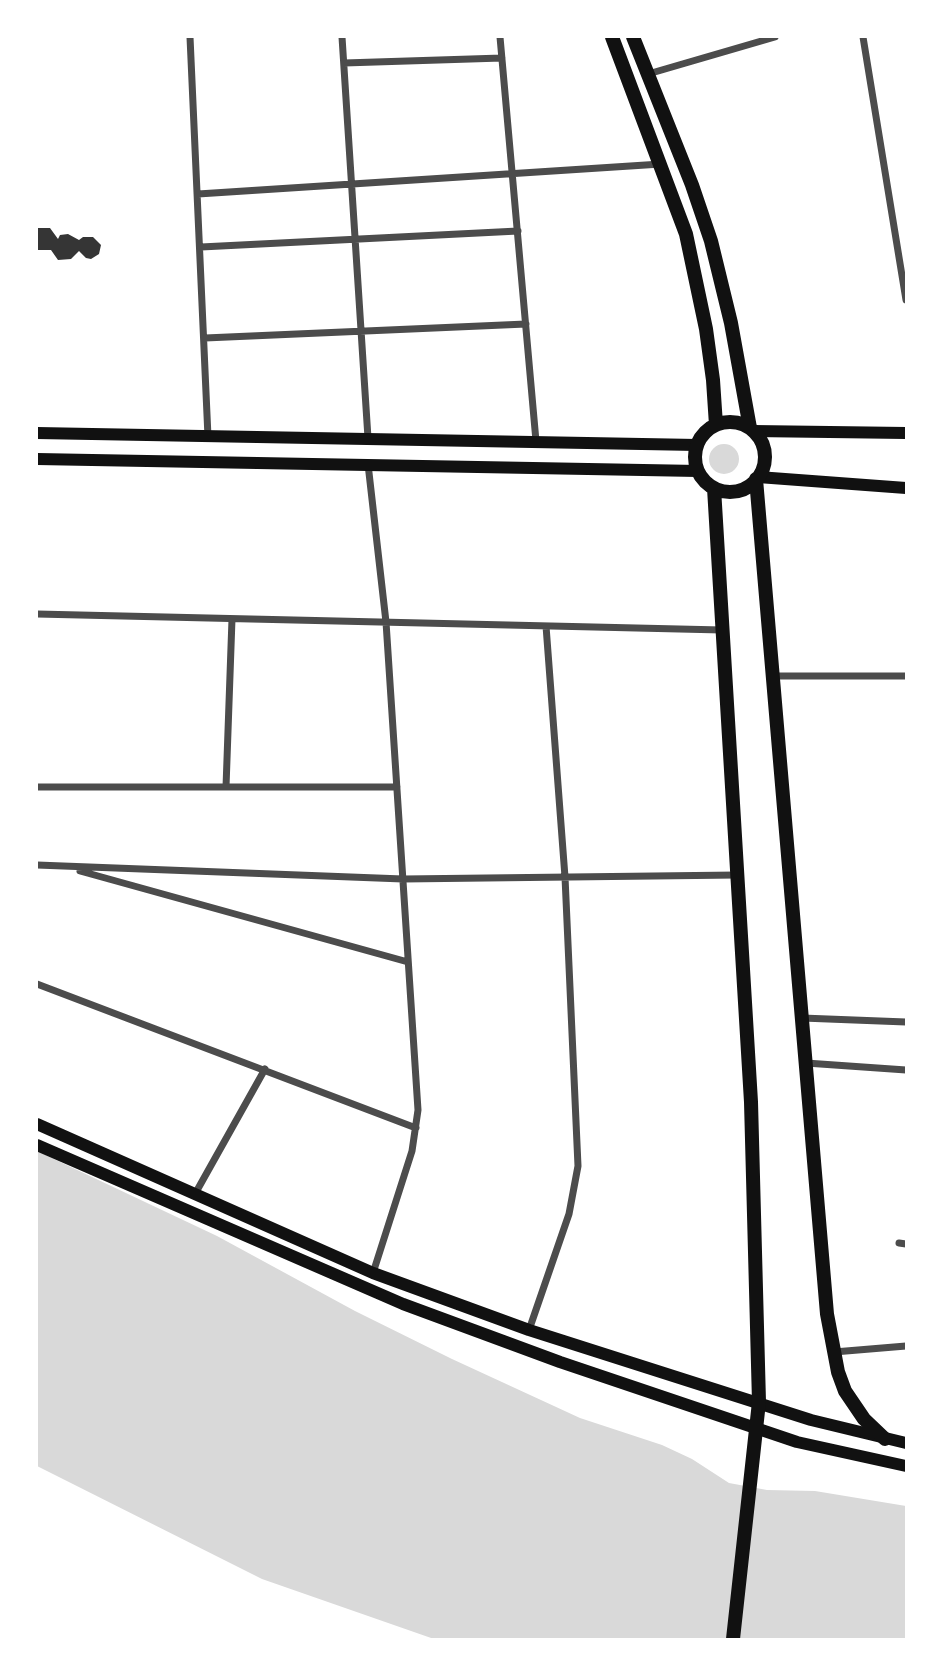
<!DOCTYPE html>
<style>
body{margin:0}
#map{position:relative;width:943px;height:1676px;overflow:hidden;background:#fff;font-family:Karla,sans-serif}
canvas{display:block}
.frame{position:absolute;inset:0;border:38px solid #fff;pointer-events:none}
</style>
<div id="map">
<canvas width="943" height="1676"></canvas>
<div class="frame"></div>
</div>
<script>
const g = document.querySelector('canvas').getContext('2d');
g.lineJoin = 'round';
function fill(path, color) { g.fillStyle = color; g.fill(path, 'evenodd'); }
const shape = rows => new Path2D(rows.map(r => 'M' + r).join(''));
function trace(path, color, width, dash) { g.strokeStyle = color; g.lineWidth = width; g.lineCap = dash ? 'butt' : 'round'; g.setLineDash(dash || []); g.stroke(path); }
const water = shape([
 '709 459a15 15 0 1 1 30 0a15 15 0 1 1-30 0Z',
 [37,1151,217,1236,355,1311,452,1359,580,1418,662,1445,692,1459,729,1483,767,1490,815,1491,906,1506,906,1639,434,1639,262,1579,37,1466]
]);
const building = shape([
 [37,228,50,228,58,239,60,235,68,234,79,240,83,237,93,237,101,245,99,254,91,259,86,258,79,251,71,259,58,260,51,250,37,250]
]);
const minor = shape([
 [190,37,208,437],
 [342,37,368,438],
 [500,37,536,441],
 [863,37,906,300],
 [344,63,502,58],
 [648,74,775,37],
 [198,194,661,164],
 [201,247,518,231],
 [205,338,526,324],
 [368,464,386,622,418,1110,412,1151,373,1273],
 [37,614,722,630],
 [773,676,906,676],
 [37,787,397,787],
 [226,787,232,619],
 [37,865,403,879,737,875],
 [80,871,408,962],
 [37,984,416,1128],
 [802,1018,906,1022],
 [806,1063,906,1070],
 [195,1194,265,1069],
 [899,1243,906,1244],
 [529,1330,569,1214,578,1166,565,877,546,626],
 [834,1352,906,1346]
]);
const secondary = shape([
 [753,431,906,433],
 [37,433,697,445],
 [37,459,698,471],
 [758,477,906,488],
 [37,1124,373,1273,529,1330,811,1420,906,1443],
 [37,1145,403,1304,560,1362,797,1442,906,1466]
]);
const primary = shape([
 [612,37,686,234,706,329,713,380,716,425],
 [633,37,692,185,711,241,731,323,750,428],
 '695 457a35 35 0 1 1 70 0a35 35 0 1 1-70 0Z',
 [756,479,827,1314,838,1372,845,1391,864,1419,885,1439],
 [714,488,751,1102,759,1402,733,1639]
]);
fill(water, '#d9d9d9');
fill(building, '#353535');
trace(minor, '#4c4c4c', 7);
trace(secondary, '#111', 12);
trace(primary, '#111', 14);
</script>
